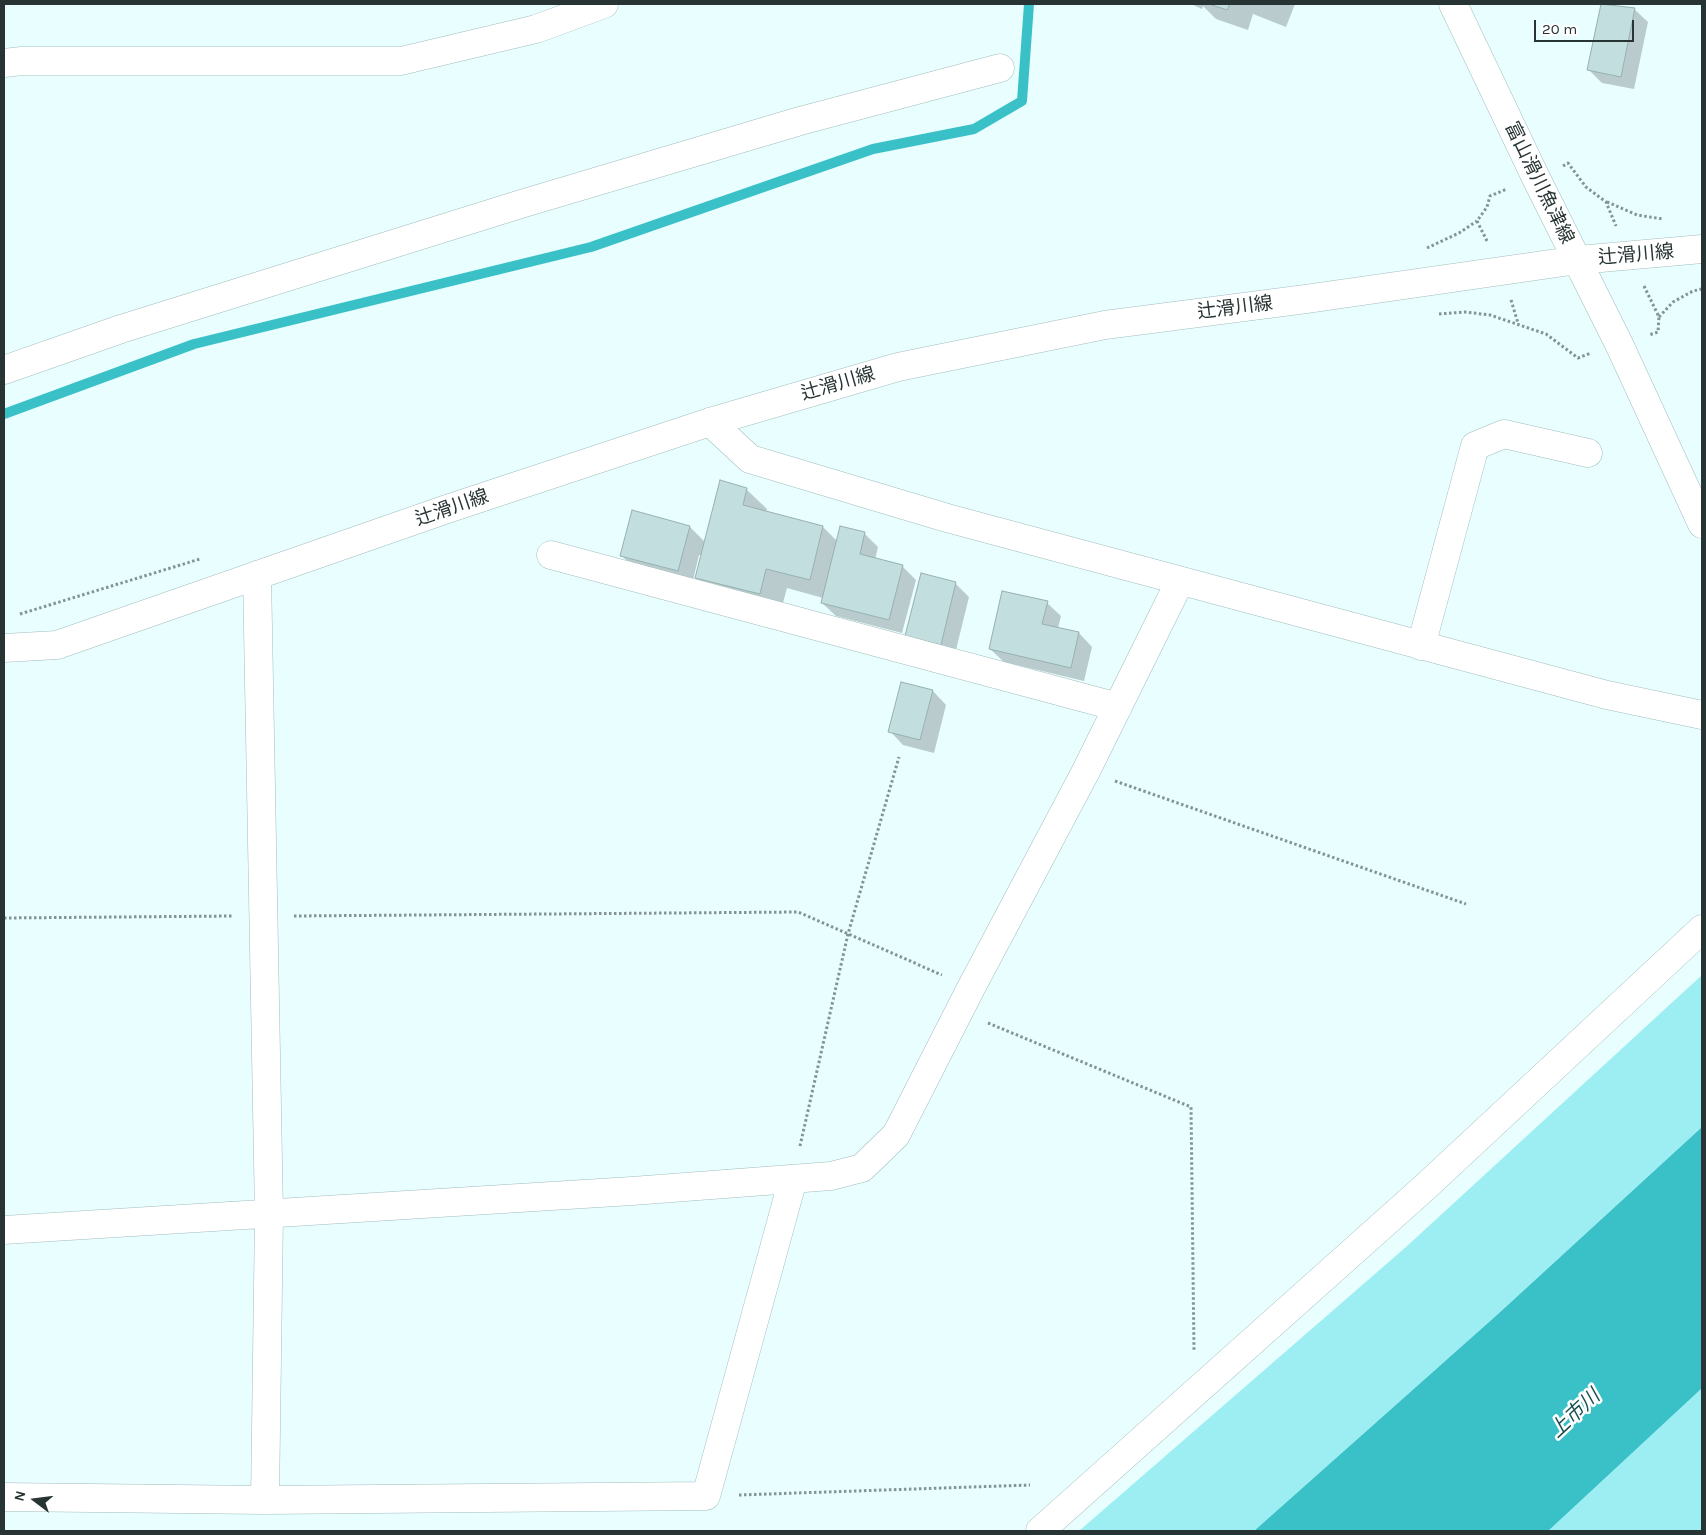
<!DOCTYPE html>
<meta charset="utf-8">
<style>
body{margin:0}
#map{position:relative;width:1706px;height:1535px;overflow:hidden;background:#e8feff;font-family:Karla,sans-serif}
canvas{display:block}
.frame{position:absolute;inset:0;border:5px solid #283333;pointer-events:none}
.north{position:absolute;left:10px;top:1475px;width:50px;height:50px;-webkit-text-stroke:4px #fff;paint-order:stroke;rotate:285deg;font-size:14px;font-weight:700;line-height:20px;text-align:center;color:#283333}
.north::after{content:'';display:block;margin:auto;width:18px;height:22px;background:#283333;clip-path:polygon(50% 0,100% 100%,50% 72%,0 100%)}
.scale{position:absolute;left:1534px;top:20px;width:100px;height:22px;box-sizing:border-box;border:2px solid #283333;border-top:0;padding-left:6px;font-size:15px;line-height:18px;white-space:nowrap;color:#283333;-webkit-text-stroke:4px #fff;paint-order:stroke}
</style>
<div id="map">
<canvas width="1706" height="1535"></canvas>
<div class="frame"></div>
<div class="north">N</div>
<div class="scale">20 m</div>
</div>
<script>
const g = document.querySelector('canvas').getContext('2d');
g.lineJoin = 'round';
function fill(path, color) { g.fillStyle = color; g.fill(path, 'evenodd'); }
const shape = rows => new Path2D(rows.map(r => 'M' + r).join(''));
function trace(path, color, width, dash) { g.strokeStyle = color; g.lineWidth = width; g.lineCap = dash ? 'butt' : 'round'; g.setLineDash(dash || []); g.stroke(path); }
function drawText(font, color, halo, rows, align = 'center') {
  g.font = font + ' Karla,"Noto Sans JP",sans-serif'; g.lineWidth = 5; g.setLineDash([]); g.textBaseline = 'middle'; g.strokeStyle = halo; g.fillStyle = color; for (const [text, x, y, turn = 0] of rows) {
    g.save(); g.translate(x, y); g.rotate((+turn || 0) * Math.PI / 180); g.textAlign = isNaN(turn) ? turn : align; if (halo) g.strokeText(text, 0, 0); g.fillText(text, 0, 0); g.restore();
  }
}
const green = shape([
 [1702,975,1702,1127,1498,1314,1254,1531,1079,1531,1406,1247],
 [1702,1386,1702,1531,1546,1531]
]);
const water = shape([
 [1702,1127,1702,1388,1548,1531,1254,1531,1498,1314]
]);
const shadow = shape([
 [1191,4,1295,4,1286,27,1253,14,1248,30,1216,19,1203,6,1202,9],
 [1602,4,1634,9,1648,22,1634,89,1602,83,1588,69],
 [746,489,767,509,766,512,823,527,837,541,864,533,878,547,875,560,902,566,916,580,902,633,836,616,822,603,823,598,787,588,780,614,717,598,696,577,702,555,699,555,692,584,635,569,621,555,690,527,705,542],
 [922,575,956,584,969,597,954,658,920,650],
 [1047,603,1061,616,1058,628,1079,633,1092,647,1084,681,1004,662,990,649],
 [933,691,946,705,934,753,903,745,890,731]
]);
const stream = shape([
 [4,414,194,344,591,247,873,149,974,129,1022,101,1029,4]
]);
const building = shape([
 [1209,4,1230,4,1227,10,1209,4],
 [1601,4,1635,8,1621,77,1587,70,1601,4],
 [720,480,747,488,743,505,823,526,810,580,766,569,760,594,695,578,720,480],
 [632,510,690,526,678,571,620,556,632,510],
 [840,526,865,532,860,554,903,565,889,620,821,603,840,526],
 [921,573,956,582,941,645,905,636,921,573],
 [1002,591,1048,601,1042,624,1079,632,1071,668,989,649,1002,591],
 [901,682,933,690,920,740,888,732,901,682]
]);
const path = shape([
 [1563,166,1568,163,1586,187,1606,202,1616,226],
 [1607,202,1637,215,1663,219],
 [1487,241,1477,221,1487,207,1490,196,1507,189],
 [1427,248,1459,233,1477,221],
 [1644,286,1659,317,1658,332,1649,335],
 [1511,300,1518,323],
 [1439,314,1465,312,1490,315,1546,334,1578,358,1591,353],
 [1659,317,1673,302,1693,291,1702,289],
 [20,614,200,559],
 [1115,781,1466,904],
 [294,916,798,912,942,975],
 [4,918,233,916],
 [988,1023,1191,1107,1194,1351],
 [800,1146,848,934,899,757],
 [739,1495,1030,1485]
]);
const minor = shape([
 [4,63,22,61,401,61,536,29,604,4],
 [4,370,121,329,521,204,800,121,1000,68],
 [710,422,750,459,947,518,1607,695,1702,715],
 [551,555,1118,707],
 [257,575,269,1214,265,1500,706,1496,793,1179],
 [1421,646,1475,446,1504,434,1588,453],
 [4,1230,632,1191,831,1176,862,1168,896,1135,971,988,1086,771,1180,581],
 [4,1497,265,1500],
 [1040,1531,1423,1189,1702,929]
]);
const secondary = shape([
 [1453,4,1536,178,1619,344,1702,524],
 [4,648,57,645,447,509,710,422,898,367,1105,325,1306,299,1578,260,1702,249]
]);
const streetNames = [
 ["富山滑川魚津線",1539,183,64],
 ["辻滑川線",1636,255,-5],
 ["辻滑川線",1235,308,-7],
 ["辻滑川線",838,384,-16],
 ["辻滑川線",452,508,-19]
];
const waterNames = [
 ["上市川",1575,1414,-43]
];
fill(green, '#9ceef2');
fill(water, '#3ac1c8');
fill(shadow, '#0003');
trace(stream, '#3ac1c8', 10);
fill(building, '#c3dedf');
trace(building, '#96b0b1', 1);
trace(minor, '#a3bdbe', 29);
trace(secondary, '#a3bdbe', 29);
trace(path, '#849494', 3, [2.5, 2.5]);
trace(minor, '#fff', 28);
trace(secondary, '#fff', 28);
drawText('19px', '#283333', '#fff', streetNames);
drawText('italic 20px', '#1a5154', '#fff', waterNames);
</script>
